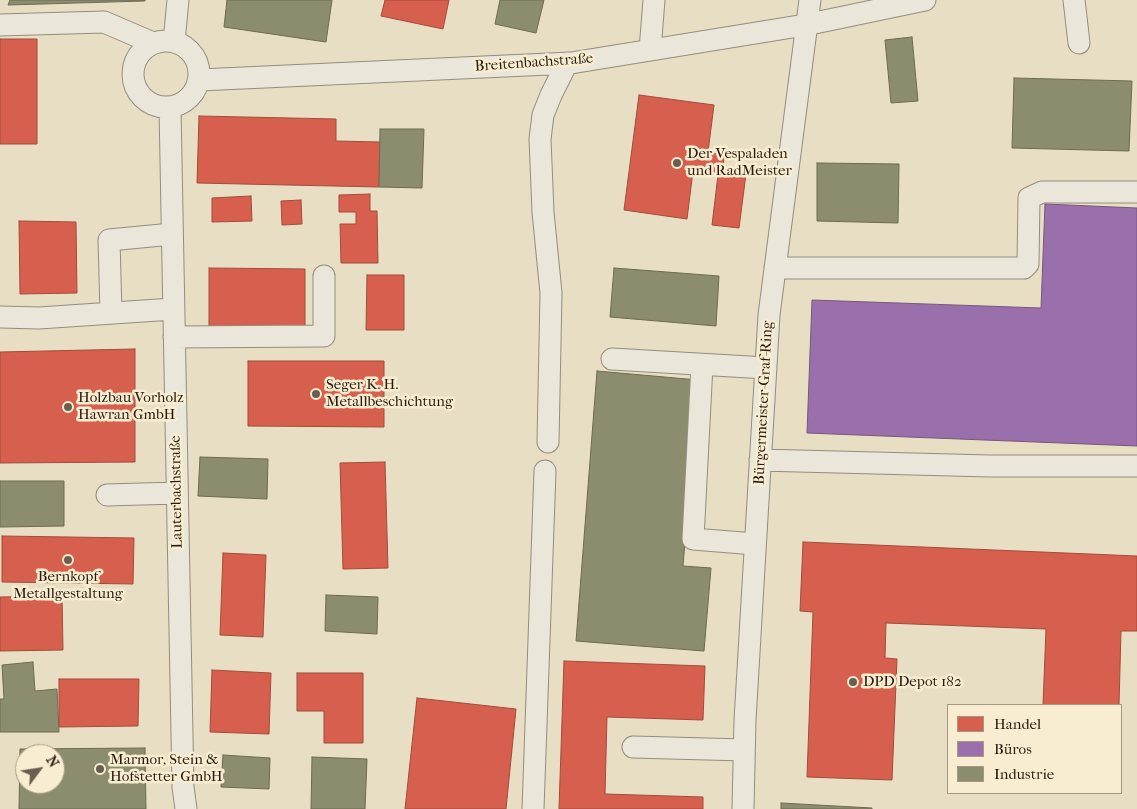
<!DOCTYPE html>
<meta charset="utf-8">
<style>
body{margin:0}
#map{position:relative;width:1137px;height:809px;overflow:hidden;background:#e7dec4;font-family:"IM FELL French Canon",serif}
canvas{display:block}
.legend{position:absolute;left:947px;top:704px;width:175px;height:90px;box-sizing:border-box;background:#f8edd0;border:1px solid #a49983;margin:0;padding:6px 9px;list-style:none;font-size:15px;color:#271b10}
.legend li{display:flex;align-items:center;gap:10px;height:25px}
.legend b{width:25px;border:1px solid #a49983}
.north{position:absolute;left:15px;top:744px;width:50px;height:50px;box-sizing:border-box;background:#f8edd0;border:1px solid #a49983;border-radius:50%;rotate:59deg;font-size:14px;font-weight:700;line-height:20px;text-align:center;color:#271b10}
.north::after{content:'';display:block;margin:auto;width:18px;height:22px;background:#6a5f4f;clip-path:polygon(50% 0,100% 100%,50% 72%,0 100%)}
</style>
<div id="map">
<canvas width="1137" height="809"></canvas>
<ul class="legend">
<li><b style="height:14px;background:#d6604d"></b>Handel</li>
<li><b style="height:14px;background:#9970ab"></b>Büros</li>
<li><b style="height:14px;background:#8c8c6e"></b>Industrie</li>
</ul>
<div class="north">N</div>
</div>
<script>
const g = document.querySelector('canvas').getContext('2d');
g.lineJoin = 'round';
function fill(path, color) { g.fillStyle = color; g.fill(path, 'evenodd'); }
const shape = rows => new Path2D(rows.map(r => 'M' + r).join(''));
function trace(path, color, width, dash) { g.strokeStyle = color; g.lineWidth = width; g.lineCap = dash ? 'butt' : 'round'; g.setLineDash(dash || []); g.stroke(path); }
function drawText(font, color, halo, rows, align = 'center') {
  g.font = font + ' "IM FELL French Canon",serif'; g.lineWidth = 5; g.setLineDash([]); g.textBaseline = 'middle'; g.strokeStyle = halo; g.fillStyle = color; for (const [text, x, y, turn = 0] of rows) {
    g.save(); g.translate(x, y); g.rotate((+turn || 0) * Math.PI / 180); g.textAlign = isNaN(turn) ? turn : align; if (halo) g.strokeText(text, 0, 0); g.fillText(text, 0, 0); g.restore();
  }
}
const shops = shape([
 [385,0,449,0,443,29,381,16,385,0],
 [0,39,37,39,37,144,0,144,0,39],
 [639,95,714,105,708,152,724,155,723,171,746,174,739,228,712,225,718,175,693,171,687,219,624,210,639,95],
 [199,116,336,119,336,141,380,142,379,187,197,183,199,116],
 [370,194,370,211,377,211,378,263,341,263,340,224,356,224,356,212,339,212,339,195,370,194],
 [251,196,252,221,212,222,212,198,251,196],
 [301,200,302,224,282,225,281,201,301,200],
 [19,221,76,222,77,293,20,294,19,221],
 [209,268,305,269,305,328,209,327,209,268],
 [367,275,404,275,404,330,366,330,367,275],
 [135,349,135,462,0,463,0,352,135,349],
 [248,361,384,361,384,427,248,426,248,361],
 [385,462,388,568,343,569,340,463,385,462],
 [2,536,134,538,133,584,2,582,2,536],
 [803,542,1137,556,1137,631,1121,631,1119,705,1043,705,1046,629,886,623,885,658,897,659,892,780,807,777,813,612,800,611,803,542],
 [223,553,266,555,263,637,220,635,223,553],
 [62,596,63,650,0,651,0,597,62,596],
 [564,661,705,666,703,720,607,717,605,794,703,797,703,809,559,809,564,661],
 [212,670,271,673,269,734,210,732,212,670],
 [297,673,363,673,363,743,324,743,324,711,297,711,297,673],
 [59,679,139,679,138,726,59,727,59,679],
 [417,698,516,709,506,809,405,809,417,698]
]);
const offices = shape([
 [1045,204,1137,208,1137,446,807,433,812,300,1041,308,1045,204]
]);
const industry = shape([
 [10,0,145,0,145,1,8,5,10,0],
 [227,0,332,0,326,42,224,27,227,0],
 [500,0,544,0,536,33,495,24,500,0],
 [912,37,918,101,891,103,885,40,912,37],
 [1014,78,1132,81,1129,151,1012,148,1014,78],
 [380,129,424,129,422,188,379,187,380,129],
 [817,163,899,164,898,223,817,221,817,163],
 [614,268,719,276,716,326,610,317,614,268],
 [597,371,698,380,683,566,711,568,704,651,576,641,597,371],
 [200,457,268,459,267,499,198,496,200,457],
 [0,481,64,481,64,526,0,527,0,481],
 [326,595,378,597,377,634,325,631,326,595],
 [33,662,35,691,57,689,59,732,0,732,0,699,4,699,2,665,33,662],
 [145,748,146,809,19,809,20,749,145,748],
 [25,754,55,754,55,784,25,784,25,754],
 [223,755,270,758,269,789,221,787,223,755],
 [312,757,367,759,365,809,311,809,312,757],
 [781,803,872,808,872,809,781,809,781,803]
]);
const minor = shape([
 [1074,0,1079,43],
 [0,25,104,22,153,43],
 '133 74a33 33 0 1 1 66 0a33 33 0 1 1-66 0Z',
 [174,42,178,0],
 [650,50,654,0],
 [199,80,571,63,805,25,925,0],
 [170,108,183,787,186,809],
 [775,268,1024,268,1028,264,1029,198,1042,192,1137,192],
 [111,313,109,240,172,234],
 [0,317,39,318,173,309],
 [174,337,324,336,324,276],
 [612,359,766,368],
 [702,365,693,539,755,544],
 [548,442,551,293,543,212,540,139,543,115,551,95,567,63],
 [760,460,990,466,1137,466],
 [107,495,177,493],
 [633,747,744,750],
 [533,809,545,471],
 [743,809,745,720,769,315,810,0]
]);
const markers = [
 [677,163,5,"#6a5f4f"],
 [316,394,5,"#6a5f4f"],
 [68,407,5,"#6a5f4f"],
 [68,560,5,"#6a5f4f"],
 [853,682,5,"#6a5f4f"],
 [100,769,5,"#6a5f4f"]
];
const streetNames = [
 ["Breitenbachstraße",534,63,-4],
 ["Bürgermeister-Graf-Ring",764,403,-87],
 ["Lauterbachstraße",177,492,-91]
];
const poiNames = [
 ["Der Vespaladen",687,154],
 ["und RadMeister",687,171],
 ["Seger K. H.",326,385],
 ["Metallbeschichtung",326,402],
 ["Holzbau Vorholz",78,398],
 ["Hawran GmbH",78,415],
 ["Bernkopf",68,577,"center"],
 ["Metallgestaltung",68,594,"center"],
 ["DPD Depot 182",863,682],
 ["Marmor, Stein &",110,760],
 ["Hofstetter GmbH",110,777]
];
fill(shops, '#d6604d');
trace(shops, '#a24b3b', 1);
fill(offices, '#9970ab');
trace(offices, '#77567c', 1);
fill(industry, '#8c8c6e');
trace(industry, '#6e6a52', 1);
trace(minor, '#948d7e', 23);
trace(minor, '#eae6d9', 21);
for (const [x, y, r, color] of markers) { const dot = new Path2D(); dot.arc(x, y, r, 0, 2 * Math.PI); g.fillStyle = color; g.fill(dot); trace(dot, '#f8edd0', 2); }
drawText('15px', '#271b10', '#f8edd0', streetNames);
drawText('15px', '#271b10', '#f8edd0', poiNames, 'left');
</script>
